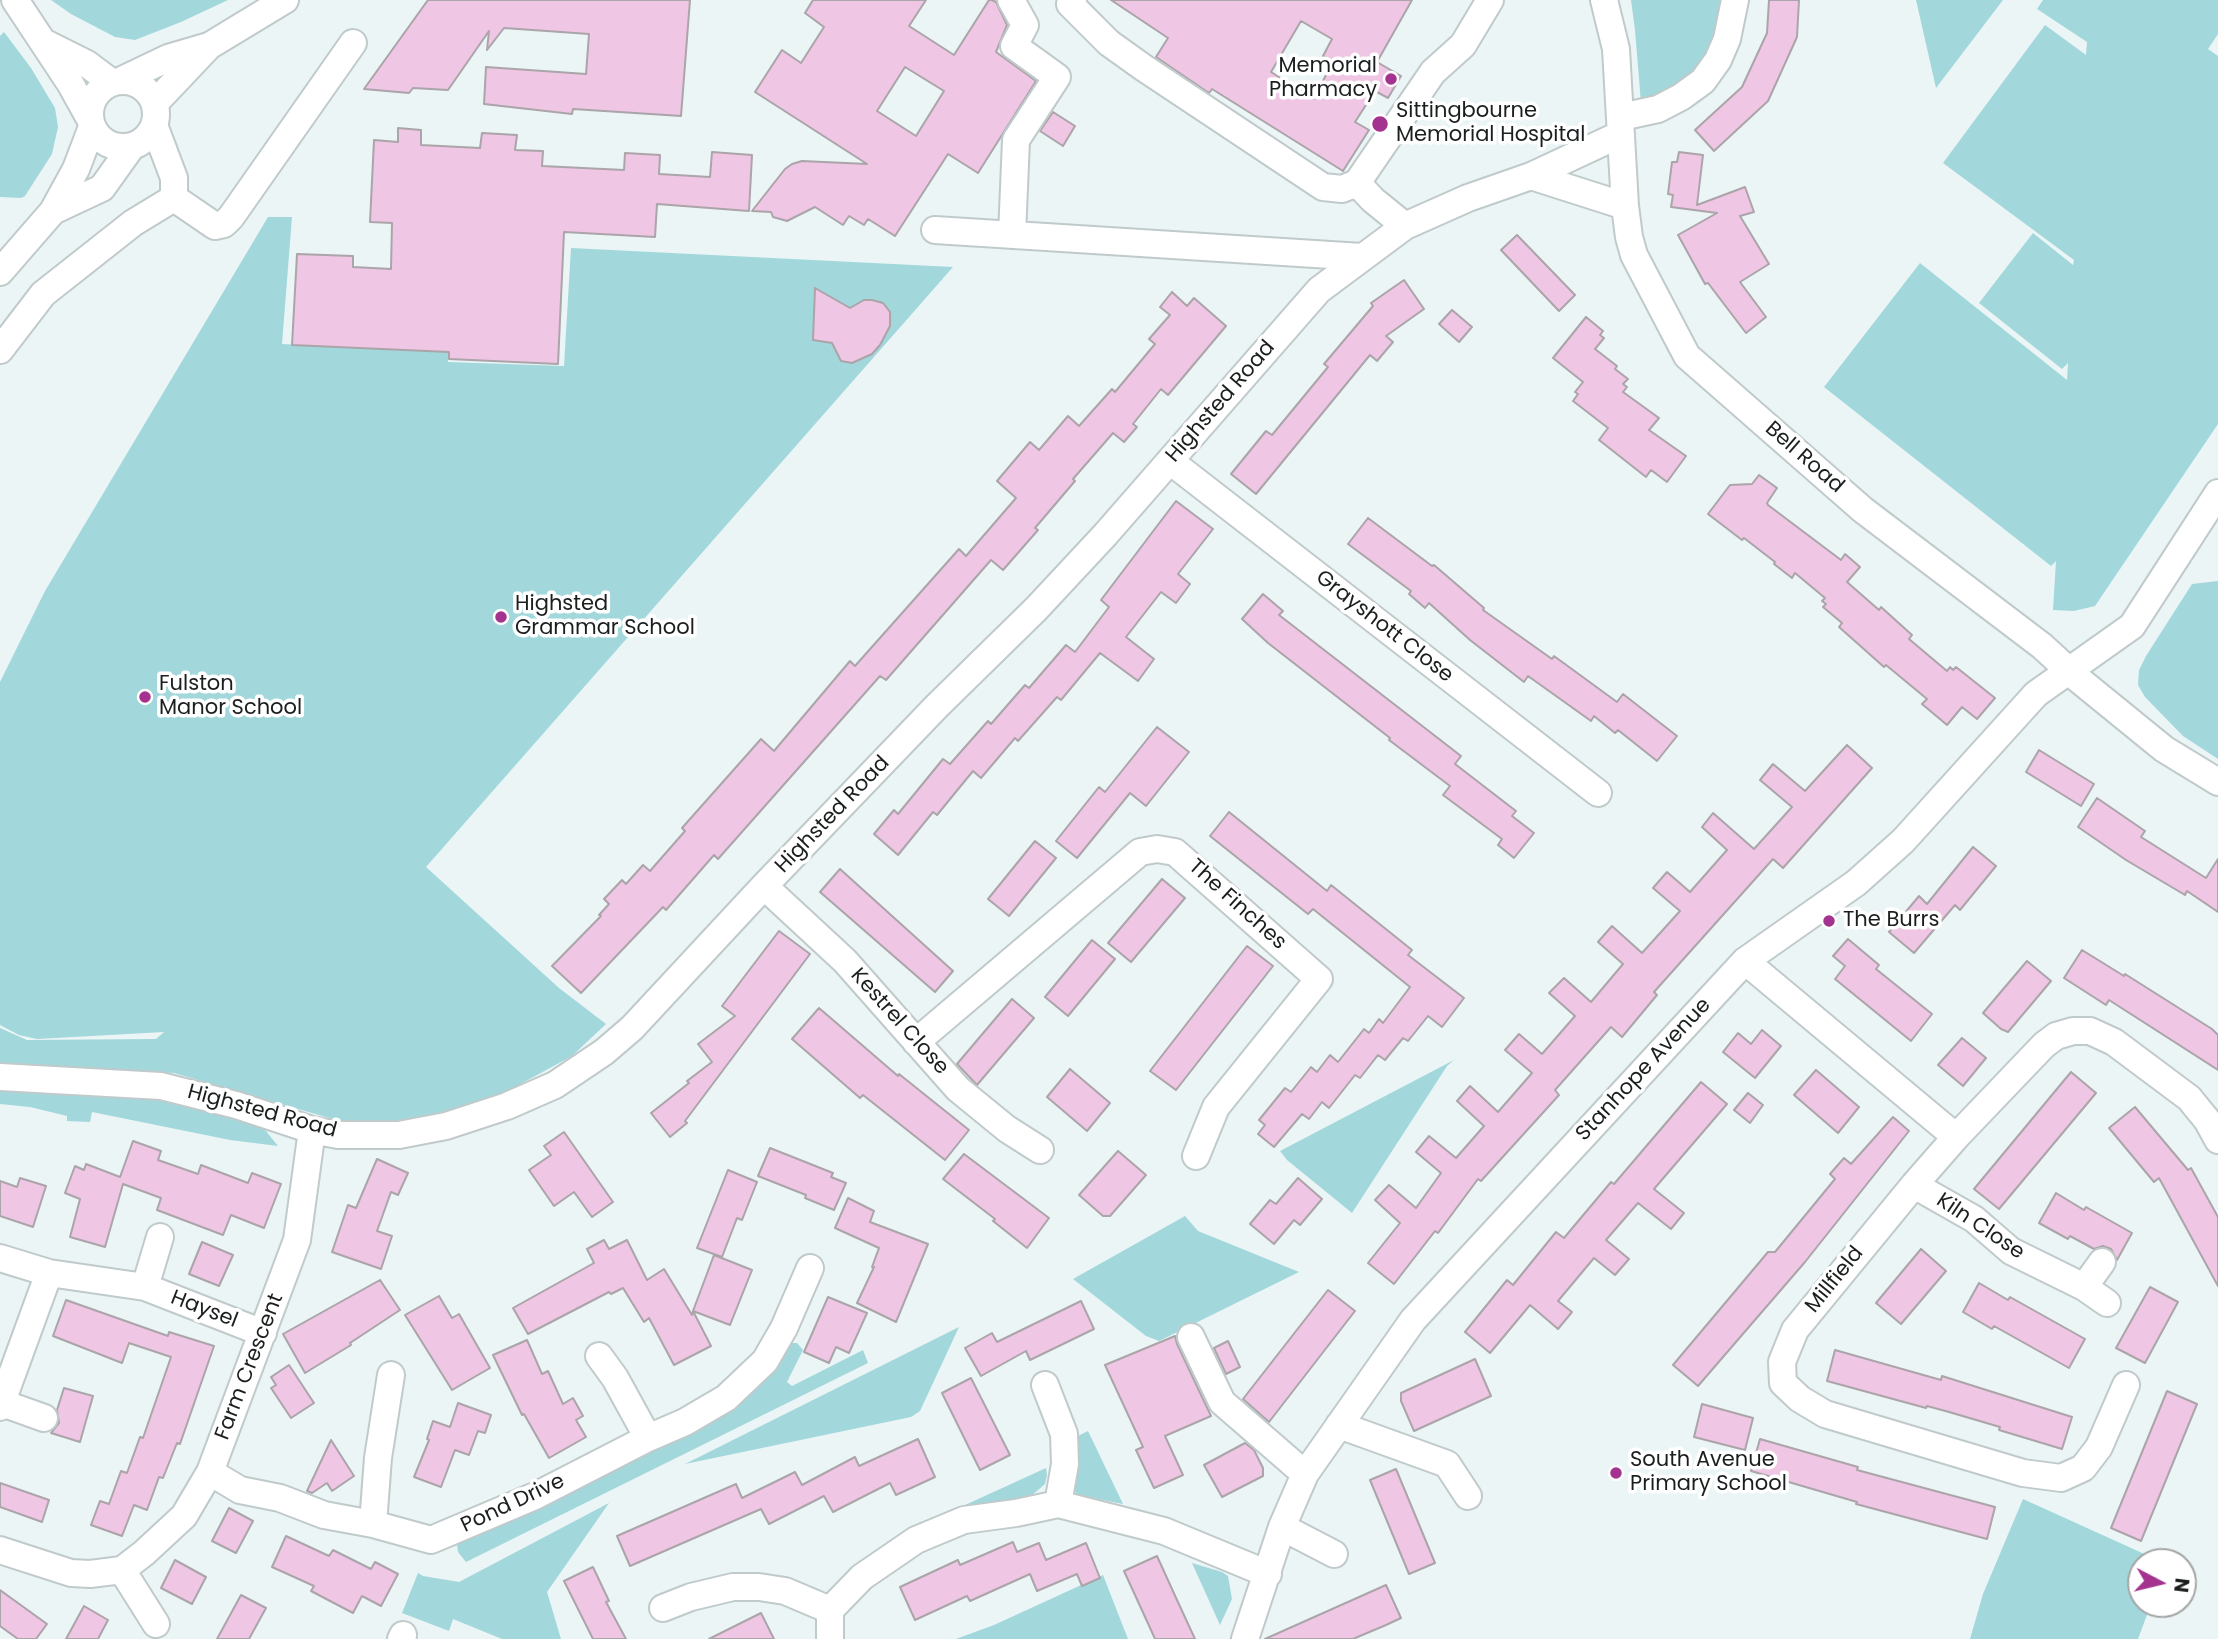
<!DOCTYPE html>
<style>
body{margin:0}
#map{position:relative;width:2218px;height:1639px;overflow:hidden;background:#ebf5f6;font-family:Poppins,sans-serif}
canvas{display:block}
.north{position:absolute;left:2127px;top:1548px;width:70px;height:70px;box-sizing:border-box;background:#fff;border:2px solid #a4a5a5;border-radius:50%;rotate:97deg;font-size:19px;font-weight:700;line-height:28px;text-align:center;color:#1b1e1f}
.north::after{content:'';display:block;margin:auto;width:24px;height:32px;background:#a4338f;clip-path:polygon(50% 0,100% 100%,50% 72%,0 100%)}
</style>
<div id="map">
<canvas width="2218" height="1639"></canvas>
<div class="north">N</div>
</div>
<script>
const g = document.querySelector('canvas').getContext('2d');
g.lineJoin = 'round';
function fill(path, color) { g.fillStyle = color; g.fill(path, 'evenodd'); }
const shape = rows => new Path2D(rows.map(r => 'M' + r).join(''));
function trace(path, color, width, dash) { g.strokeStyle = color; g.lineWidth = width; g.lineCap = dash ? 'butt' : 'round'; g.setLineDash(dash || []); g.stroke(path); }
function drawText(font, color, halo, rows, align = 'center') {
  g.font = font + ' Poppins,sans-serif'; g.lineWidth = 7; g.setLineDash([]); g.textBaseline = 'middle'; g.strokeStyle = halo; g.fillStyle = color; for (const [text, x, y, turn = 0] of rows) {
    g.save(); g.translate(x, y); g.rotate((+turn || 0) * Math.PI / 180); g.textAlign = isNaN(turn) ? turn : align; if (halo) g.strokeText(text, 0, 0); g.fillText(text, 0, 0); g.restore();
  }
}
const green = shape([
 [51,0,228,0,181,22,135,40,115,37,71,14],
 [1631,0,1725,0,1724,27,1692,83,1641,103,1635,30],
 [1916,0,2003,0,1936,88],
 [2043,0,2218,0,2218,34,2208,49,2218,56,2218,424,2095,606,2074,611,2053,610,2056,561,2051,566,1824,387,1920,263,2067,380,2068,363,2062,369,1979,303,2033,233,2073,265,2074,260,1943,163,2045,25,2086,55,2087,42,2037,9],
 [4,32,31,68,55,108,58,127,52,154,25,196,21,198,0,197,0,36],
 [268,217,292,217,282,344,449,352,448,362,564,366,571,248,953,267,426,867,559,988,606,1024,572,1056,504,1093,438,1117,392,1122,336,1120,174,1073,0,1063,0,1028,27,1040,156,1039,164,1032,37,1039,19,1035,0,1025,0,682,45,591],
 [2218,581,2218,759,2183,736,2145,697,2138,685,2139,670,2146,656,2192,584],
 [1454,1060,1447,1066,1352,1213,1287,1160,1280,1151],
 [0,1091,158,1097,249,1120,266,1131,278,1146,230,1140,92,1112,90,1122,67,1121,67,1116,30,1107,0,1104],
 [1185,1216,1198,1231,1299,1272,1159,1341,1146,1336,1073,1279],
 [959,1327,920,1411,911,1417,685,1464],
 [791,1343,797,1343,803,1350,787,1382,792,1386,863,1350,868,1363,466,1562,458,1552,457,1544,740,1402,768,1377],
 [1088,1431,1123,1504,1077,1495,1072,1486,1075,1443,1078,1436],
 [1046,1468,1047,1475,1045,1484,1030,1497,1019,1501,952,1511],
 [2023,1499,2162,1562,2141,1562,2141,1604,2151,1604,2138,1639,1970,1639,1983,1594],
 [609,1503,547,1592,561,1639,502,1639,453,1619,449,1631,402,1613,418,1573,423,1576,459,1582],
 [1192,1563,1222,1572,1228,1576,1232,1599,1220,1625],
 [1103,1575,1128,1639,956,1639,994,1625]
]);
const building = shape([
 [428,0,690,0,681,116,573,109,572,114,484,104,486,67,586,74,589,34,504,28,487,50,489,31,448,90,413,88,409,93,364,89,428,0],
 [813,0,926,0,909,26,954,55,989,0,992,0,996,2,1007,25,996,52,1036,81,978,173,948,154,895,236,868,219,864,225,849,216,843,225,815,207,787,221,773,217,771,212,752,211,785,169,792,164,802,161,867,164,755,92,782,50,801,63,824,27,805,13,813,0],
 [905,67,944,91,916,136,877,111,905,67],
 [1111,0,1412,0,1377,62,1401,76,1388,98,1375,91,1355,122,1369,130,1343,171,1212,89,1209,93,1156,57,1168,38,1111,0],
 [1301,21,1332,39,1323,56,1333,61,1314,99,1271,72,1301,21],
 [1769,0,1799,0,1797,37,1768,101,1714,151,1695,130,1742,87,1767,33,1769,0],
 [1053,112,1075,126,1063,146,1040,131,1053,112],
 [398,128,421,130,421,145,480,148,482,133,517,135,515,150,543,151,542,166,624,170,625,153,660,155,659,174,710,177,712,152,752,155,749,211,657,204,655,237,564,232,558,364,449,359,449,352,292,345,297,254,353,256,353,267,391,269,392,223,370,222,374,140,398,142,398,128],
 [1679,152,1703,155,1697,205,1745,187,1754,212,1740,216,1769,264,1740,282,1766,317,1746,333,1708,283,1705,284,1678,235,1717,213,1671,207,1673,195,1668,194,1672,162,1677,162,1679,152],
 [1517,235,1575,295,1559,311,1501,250,1517,235],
 [1404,280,1424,309,1386,336,1393,342,1377,361,1370,355,1256,494,1231,474,1266,431,1272,435,1328,367,1324,364,1373,306,1371,303,1404,280],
 [815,288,850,308,864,300,872,300,883,303,887,308,890,312,890,326,880,345,872,354,852,363,841,361,832,343,813,340,815,288],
 [1172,292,1187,306,1194,298,1226,326,1168,395,1161,389,1133,424,1137,427,1124,442,1113,433,1073,479,1075,481,1035,528,1038,530,1003,570,991,560,886,680,880,676,718,859,714,855,666,910,663,907,581,993,552,966,601,916,599,915,609,904,604,899,622,880,626,884,643,865,650,871,685,831,682,828,761,739,774,751,850,661,855,666,959,549,966,556,1016,498,997,481,1030,442,1039,450,1068,416,1079,426,1112,389,1115,392,1155,344,1149,339,1170,315,1160,307,1172,292],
 [1452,310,1472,327,1459,342,1439,324,1452,310],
 [1586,317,1603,331,1600,335,1604,338,1595,349,1617,366,1615,369,1628,379,1623,384,1627,387,1623,392,1659,418,1649,430,1686,456,1667,482,1651,470,1646,477,1599,440,1608,428,1573,401,1578,394,1575,392,1583,382,1553,358,1586,317],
 [1759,475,1777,488,1767,503,1768,505,1841,560,1845,554,1860,567,1847,582,1879,610,1881,607,1912,635,1909,639,1947,671,1950,667,1953,670,1956,667,1995,698,1977,719,1962,707,1947,725,1922,704,1927,699,1886,665,1884,667,1839,627,1842,623,1823,607,1826,604,1822,601,1825,598,1795,573,1792,578,1774,564,1775,562,1744,538,1742,540,1708,514,1730,485,1752,484,1759,475],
 [1176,501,1213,529,1178,574,1190,584,1176,603,1161,592,1126,637,1154,659,1138,681,1100,653,1061,700,1057,697,1018,741,1015,738,981,778,973,771,937,815,933,812,898,855,874,834,894,810,898,814,943,759,950,764,988,721,991,724,1025,685,1029,688,1066,645,1075,652,1109,607,1101,600,1176,501],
 [1368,518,1432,566,1434,565,1484,608,1483,610,1552,659,1554,656,1617,702,1623,694,1677,736,1657,761,1618,730,1615,733,1594,716,1591,721,1528,676,1524,682,1470,640,1429,603,1425,608,1409,594,1411,591,1348,544,1368,518],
 [1263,594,1283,611,1279,615,1461,756,1455,764,1516,811,1512,816,1534,833,1514,858,1498,845,1502,839,1443,795,1450,786,1389,740,1390,738,1268,643,1242,619,1263,594],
 [1157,727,1189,752,1146,806,1130,793,1077,858,1056,841,1099,787,1105,792,1157,727],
 [1847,745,1872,768,1783,868,1773,859,1654,992,1657,995,1622,1037,1611,1027,1555,1090,1559,1095,1481,1181,1478,1179,1438,1233,1435,1231,1394,1284,1368,1263,1400,1223,1375,1200,1389,1185,1416,1208,1441,1173,1416,1152,1429,1136,1456,1158,1484,1126,1457,1101,1470,1086,1498,1112,1532,1073,1505,1050,1519,1034,1542,1054,1575,1016,1549,993,1564,978,1591,1002,1623,964,1598,942,1612,926,1642,953,1680,911,1653,888,1667,872,1690,892,1727,850,1702,827,1713,813,1754,849,1792,807,1760,780,1773,764,1805,791,1847,745],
 [2039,750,2094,784,2081,806,2026,772,2039,750],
 [2097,798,2145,831,2141,837,2206,878,2218,859,2218,912,2187,891,2185,895,2126,860,2078,827,2097,798],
 [1229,812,1327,891,1331,885,1412,950,1408,955,1464,998,1442,1027,1428,1016,1408,1041,1403,1038,1385,1060,1378,1055,1360,1078,1355,1075,1329,1108,1322,1102,1309,1119,1302,1114,1274,1147,1258,1134,1265,1125,1259,1120,1285,1088,1291,1092,1311,1067,1317,1072,1330,1055,1338,1062,1364,1029,1369,1033,1379,1019,1383,1023,1410,987,1313,909,1308,914,1210,836,1229,812],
 [1035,841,1056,858,1009,916,988,899,1035,841],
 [1973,847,1996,866,1960,910,1955,905,1914,953,1889,932,1919,896,1927,904,1973,847],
 [840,869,953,971,935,992,820,892,840,869],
 [1162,879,1185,898,1131,962,1108,943,1162,879],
 [779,931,810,954,685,1121,687,1123,670,1137,651,1113,689,1083,687,1081,712,1062,698,1044,735,1016,722,1006,779,931],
 [1848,939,1879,965,1876,969,1932,1014,1911,1041,1835,979,1845,966,1833,956,1848,939],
 [1092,940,1115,959,1068,1016,1045,997,1092,940],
 [1247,946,1273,966,1176,1090,1150,1071,1247,946],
 [2082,950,2124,976,2125,974,2212,1029,2218,1035,2218,1070,2109,1000,2106,1005,2064,978,2082,950],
 [2027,961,2051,981,2008,1032,2001,1029,1983,1013,2027,961],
 [1012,999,1034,1018,977,1085,957,1064,1012,999],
 [819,1008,898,1076,899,1074,969,1130,945,1160,863,1095,860,1098,792,1039,819,1008],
 [1762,1030,1781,1046,1755,1078,1723,1052,1738,1033,1751,1044,1762,1030],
 [1962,1038,1986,1058,1963,1086,1938,1065,1962,1038],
 [1070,1069,1110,1103,1087,1131,1047,1097,1070,1069],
 [1816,1070,1859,1107,1838,1133,1794,1095,1816,1070],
 [2071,1072,2096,1093,1999,1209,1974,1189,2071,1072],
 [1701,1082,1727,1104,1654,1189,1684,1213,1671,1229,1638,1203,1606,1240,1629,1259,1615,1275,1594,1258,1558,1301,1572,1312,1558,1329,1530,1305,1490,1353,1465,1332,1507,1280,1513,1285,1556,1232,1564,1238,1611,1182,1614,1184,1701,1082],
 [1748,1093,1763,1105,1750,1123,1734,1110,1748,1093],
 [2135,1107,2188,1170,2191,1168,2218,1217,2218,1286,2159,1178,2154,1182,2109,1128,2135,1107],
 [1893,1117,1909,1131,1805,1262,1698,1386,1673,1365,1768,1252,1775,1252,1835,1179,1830,1174,1844,1158,1851,1164,1893,1117],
 [564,1132,613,1202,592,1217,574,1192,554,1206,529,1170,551,1155,544,1146,564,1132],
 [133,1141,161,1151,158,1160,198,1174,201,1165,248,1183,252,1173,281,1184,264,1228,231,1215,223,1235,157,1210,161,1198,123,1184,105,1247,70,1237,80,1199,65,1193,75,1166,84,1170,86,1164,120,1177,133,1141],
 [770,1148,833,1173,831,1177,846,1183,834,1210,805,1198,806,1195,758,1176,770,1148],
 [1118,1151,1146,1175,1110,1216,1103,1216,1079,1195,1118,1151],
 [964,1154,1049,1218,1027,1248,993,1221,995,1219,943,1179,964,1154],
 [377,1159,408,1173,398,1195,391,1192,377,1231,392,1236,381,1269,332,1252,348,1205,356,1208,377,1159],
 [728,1170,757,1182,742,1220,737,1218,722,1257,697,1248,728,1170],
 [20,1178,46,1186,33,1227,0,1216,0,1181,17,1187,20,1178],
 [1298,1178,1322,1199,1300,1225,1294,1220,1274,1244,1250,1224,1270,1200,1276,1204,1298,1178],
 [2056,1193,2084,1210,2086,1207,2132,1233,2117,1260,2111,1249,2103,1246,2094,1249,2070,1236,2068,1239,2039,1223,2056,1193],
 [848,1198,874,1211,870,1222,928,1244,896,1322,857,1303,874,1267,872,1267,879,1248,835,1228,848,1198],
 [604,1240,609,1249,627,1240,647,1280,664,1269,692,1315,693,1311,711,1346,674,1365,649,1318,644,1322,623,1288,611,1294,609,1292,528,1334,513,1308,594,1263,587,1249,604,1240],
 [202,1242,233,1255,219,1286,189,1274,202,1242],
 [1921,1249,1946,1271,1901,1324,1876,1303,1921,1249],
 [714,1255,752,1270,730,1325,693,1311,714,1255],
 [380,1280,400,1310,350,1343,351,1345,305,1373,283,1334,380,1280],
 [1979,1283,2008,1300,2010,1297,2085,1339,2069,1368,1994,1326,1992,1329,1963,1312,1979,1283],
 [2150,1287,2178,1302,2145,1363,2116,1348,2150,1287],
 [1328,1290,1355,1311,1269,1422,1243,1399,1328,1290],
 [439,1296,452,1318,459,1314,490,1368,452,1390,405,1315,439,1296],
 [828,1297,867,1313,849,1353,836,1347,829,1363,804,1352,828,1297],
 [66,1300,168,1336,169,1332,214,1346,180,1444,177,1443,163,1478,159,1477,147,1510,134,1505,122,1536,91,1525,100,1501,109,1504,121,1471,127,1473,140,1437,143,1438,171,1357,129,1343,122,1363,53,1336,66,1300],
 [1081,1301,1094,1329,1030,1360,1026,1351,981,1376,965,1348,992,1333,997,1342,1081,1301],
 [1175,1336,1177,1344,1211,1416,1165,1436,1183,1475,1154,1488,1136,1450,1143,1447,1105,1365,1175,1336],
 [527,1340,542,1374,548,1371,563,1404,573,1398,583,1416,576,1420,586,1437,549,1458,524,1414,522,1415,493,1355,527,1340],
 [1228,1341,1240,1367,1226,1374,1214,1348,1228,1341],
 [1835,1350,1941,1380,1942,1376,2072,1417,2062,1449,1999,1430,2000,1427,1949,1412,1927,1406,1926,1408,1827,1381,1835,1350],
 [1475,1359,1491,1396,1414,1431,1401,1401,1401,1393,1475,1359],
 [289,1365,314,1403,291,1418,271,1388,276,1385,271,1377,289,1365],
 [971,1378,1010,1455,980,1470,942,1393,971,1378],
 [64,1388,93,1396,80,1442,51,1433,59,1423,57,1410,64,1388],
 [2167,1391,2197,1404,2141,1541,2111,1528,2167,1391],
 [458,1403,491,1415,485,1433,478,1431,469,1455,455,1450,441,1487,414,1477,429,1440,427,1439,433,1421,450,1427,458,1403],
 [1702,1404,1753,1418,1745,1450,1694,1437,1702,1404],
 [918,1439,935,1477,896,1495,890,1483,833,1512,824,1496,769,1524,761,1509,630,1566,617,1536,736,1484,742,1498,795,1472,802,1485,855,1457,859,1466,918,1439],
 [1760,1439,1858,1467,1857,1470,1995,1507,1987,1539,1856,1504,1857,1502,1751,1471,1760,1439],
 [331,1440,354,1476,332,1491,327,1483,312,1493,307,1491,331,1440],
 [1245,1443,1254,1450,1263,1468,1263,1476,1222,1497,1204,1465,1245,1443],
 [1396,1469,1435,1563,1409,1574,1370,1480,1396,1469],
 [0,1483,49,1500,42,1522,0,1507,0,1483],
 [229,1508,253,1521,236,1553,212,1541,229,1508],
 [286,1536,329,1556,333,1550,371,1569,375,1562,398,1574,381,1606,362,1596,353,1613,311,1591,314,1586,272,1567,286,1536],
 [1013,1542,1017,1552,1039,1543,1046,1560,1086,1543,1100,1578,1082,1586,1077,1574,1037,1591,1030,1574,970,1601,967,1596,915,1620,900,1587,958,1560,960,1565,1013,1542],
 [1157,1556,1177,1600,1195,1639,1155,1639,1151,1630,1124,1571,1157,1556],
 [175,1560,206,1577,192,1604,161,1588,175,1560],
 [593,1567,609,1601,606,1602,626,1639,593,1639,564,1581,593,1567],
 [1386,1585,1401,1618,1386,1625,1353,1639,1265,1639,1386,1585],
 [0,1590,47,1624,36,1639,18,1639,0,1626,0,1590],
 [241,1595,266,1608,249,1639,217,1639,241,1595],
 [84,1606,108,1620,98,1639,66,1639,84,1606],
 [761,1613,774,1639,709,1639,761,1613]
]);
const minor = shape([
 [15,0,70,83,90,119],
 [1011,0,1025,25,1014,46,1057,77,1016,140,1012,235],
 [1073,0,1070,4,1109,43,1144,68,1323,187,1342,189,1357,183,1433,72,1463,45,1490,0],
 [1604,0,1616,49,1625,206,1629,237,1634,255,1687,356,1863,510,2042,646,2078,679,2164,749,2218,782],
 [45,43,87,64,111,82],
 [122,80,168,58,209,46,285,0],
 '90 114a33 33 0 1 1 66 0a33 33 0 1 1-66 0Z',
 [155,103,208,47],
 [1621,117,1658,109,1681,97,1703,81,1718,60,1727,39,1735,0],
 [154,125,174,178,174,198,215,226,224,224,231,217,353,43],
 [1531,176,1625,206],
 [1357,183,1373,200,1405,226],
 [53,211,102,188,132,146],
 [935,230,1362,257],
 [0,272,53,211,76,169,92,127],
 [0,350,43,294,133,223,174,198],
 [1170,461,1598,793],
 [764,886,845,961,958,1089,1007,1129,1040,1150],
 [1745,961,1956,1137],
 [916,1042,1140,852,1157,849,1175,852,1319,979,1216,1107,1196,1156],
 [0,1077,161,1086,236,1105,312,1130,338,1135,399,1135,446,1126,507,1106,555,1085,604,1052,632,1028,764,886,937,706,1036,609,1105,535,1319,290,1405,226,1468,198,1531,176,1621,134],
 [1914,1185,1974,1219,2011,1251,2084,1287,2107,1303],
 [0,1258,49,1273,145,1287,263,1333],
 [145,1287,160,1237],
 [2084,1287,2102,1262],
 [1191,1337,1222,1402,1305,1474],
 [599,1356,615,1378,648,1438],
 [1045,1385,1064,1434,1065,1464,1058,1504],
 [2126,1385,2099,1447,2083,1468,2061,1478,2023,1473,1825,1414,1800,1399,1783,1383,1782,1362,1795,1330,1914,1185,1956,1137,2044,1045,2056,1036,2073,1031,2090,1031,2114,1042,2189,1098,2207,1120,2218,1140],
 [2,1403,44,1418],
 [0,1407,49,1273],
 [1339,1425,1447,1464,1468,1496],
 [210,1472,240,1490,280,1498,324,1515,373,1524,431,1540,535,1496,648,1438,685,1422,726,1398,765,1361,784,1328,810,1268],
 [373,1524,378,1458,391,1375],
 [1282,1527,1334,1554],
 [0,1550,71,1573,90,1574,122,1570,144,1553,184,1516,210,1472,297,1240,312,1130],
 [122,1570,156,1624],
 [663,1608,691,1597,733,1587,759,1587,785,1591,830,1610],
 [401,1639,403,1635],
 [830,1639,830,1610,862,1577,916,1540,964,1520,1016,1513,1058,1504,1164,1531,1268,1574],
 [1245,1639,1282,1527,1305,1474,1413,1320,1745,961,1856,883,1903,841,2036,694,2132,626,2218,493]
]);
const markers = [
 [1391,79,7,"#a4338f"],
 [1380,124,9,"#a4338f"],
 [501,617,7,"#a4338f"],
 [145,697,7,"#a4338f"],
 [1829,921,7,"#a4338f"],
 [1616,1473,7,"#a4338f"]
];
const poiNames = [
 ["Memorial",1377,67,"right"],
 ["Pharmacy",1377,91,"right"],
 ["Sittingbourne",1396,112],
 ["Memorial Hospital",1396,136],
 ["Highsted",515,605],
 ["Grammar School",515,629],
 ["Fulston",159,685],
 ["Manor School",159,709],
 ["The Burrs",1843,921],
 ["South Avenue",1630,1461],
 ["Primary School",1630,1485]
];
const streetNames = [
 ["Highsted Road",1221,402,-49],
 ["Bell Road",1804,458,41],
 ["Grayshott Close",1384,627,38],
 ["Highsted Road",833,815,-46],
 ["The Finches",1237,905,42],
 ["Kestrel Close",899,1022,48],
 ["Stanhope Avenue",1644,1070,-47],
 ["Highsted Road",262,1112,15],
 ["Kiln Close",1980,1227,34],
 ["Millfield",1835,1280,-51],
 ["Haysel",204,1310,21],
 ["Farm Crescent",250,1367,-69],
 ["Pond Drive",513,1504,-25]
];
fill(green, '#a2d7dc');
fill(building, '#efc6e4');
trace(building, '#aba4a9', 2);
trace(minor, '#c0cacb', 30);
trace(minor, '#fff', 26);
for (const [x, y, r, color] of markers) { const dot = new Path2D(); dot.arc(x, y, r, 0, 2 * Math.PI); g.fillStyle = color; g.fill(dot); trace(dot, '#fff', 2.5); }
drawText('21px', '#1b1e1f', '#fff', poiNames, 'left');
drawText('21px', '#1b1e1f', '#fff', streetNames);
</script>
